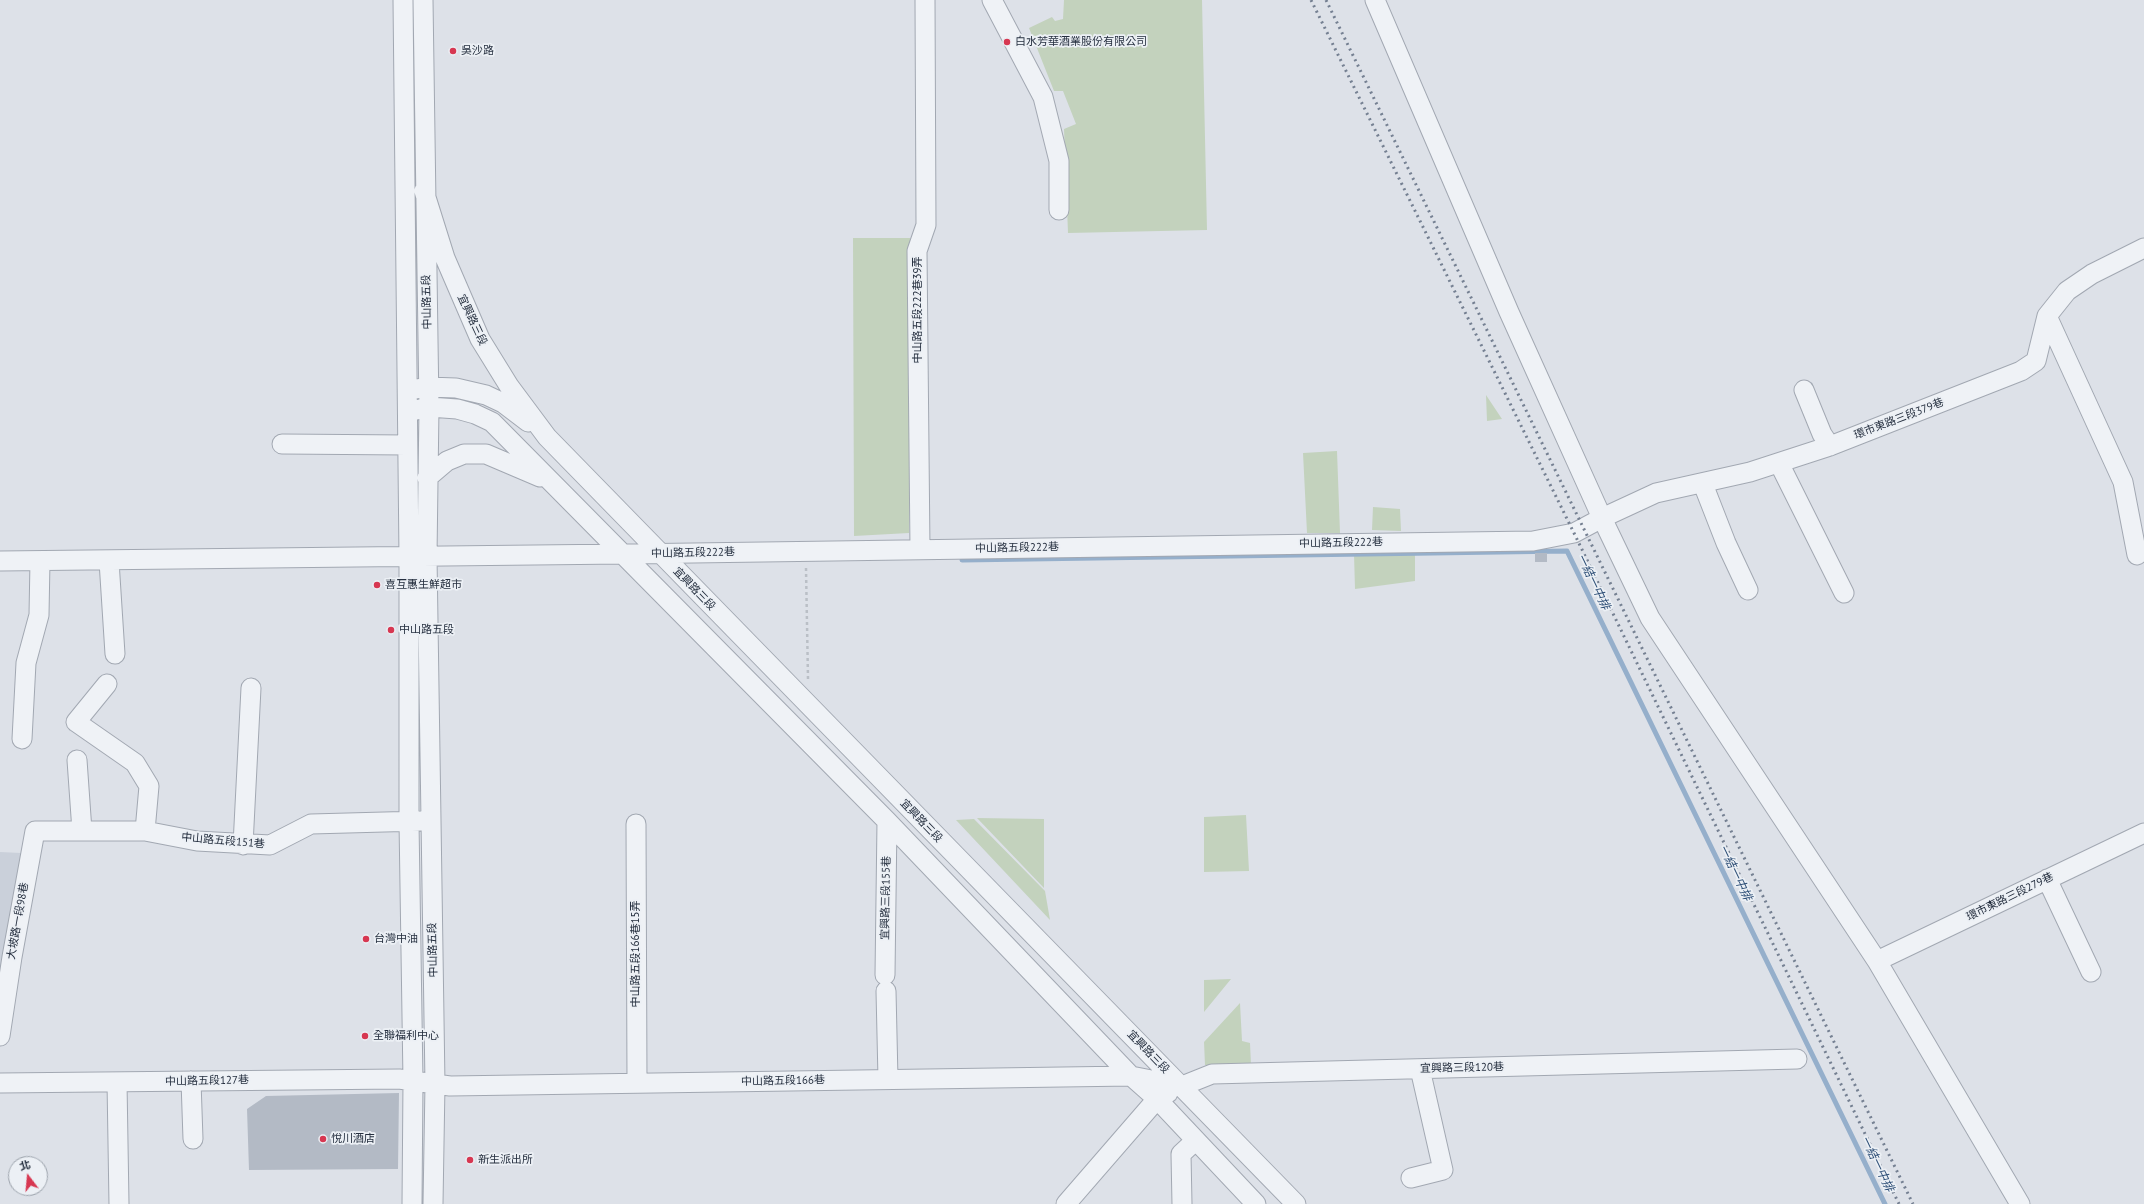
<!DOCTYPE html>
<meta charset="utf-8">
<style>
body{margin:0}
#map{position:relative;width:2144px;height:1204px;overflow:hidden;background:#dde1e8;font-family:"PT Sans","Noto Sans TC",sans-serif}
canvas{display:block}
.north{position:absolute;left:8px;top:1156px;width:40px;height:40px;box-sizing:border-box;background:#ecf0f5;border:1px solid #9ca3ac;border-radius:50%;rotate:344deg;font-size:11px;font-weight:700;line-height:16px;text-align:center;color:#252f3f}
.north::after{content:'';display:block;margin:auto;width:14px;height:18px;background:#d73751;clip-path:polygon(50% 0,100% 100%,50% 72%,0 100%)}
</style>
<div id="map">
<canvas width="2144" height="1204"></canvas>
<div class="north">北</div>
</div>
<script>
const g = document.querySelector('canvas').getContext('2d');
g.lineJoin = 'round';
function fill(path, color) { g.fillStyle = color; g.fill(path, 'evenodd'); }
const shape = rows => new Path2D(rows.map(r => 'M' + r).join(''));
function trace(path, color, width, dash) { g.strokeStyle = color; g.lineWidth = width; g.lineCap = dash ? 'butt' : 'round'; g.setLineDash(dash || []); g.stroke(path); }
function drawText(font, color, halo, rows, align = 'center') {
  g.font = font + ' "PT Sans","Noto Sans TC",sans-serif'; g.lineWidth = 3.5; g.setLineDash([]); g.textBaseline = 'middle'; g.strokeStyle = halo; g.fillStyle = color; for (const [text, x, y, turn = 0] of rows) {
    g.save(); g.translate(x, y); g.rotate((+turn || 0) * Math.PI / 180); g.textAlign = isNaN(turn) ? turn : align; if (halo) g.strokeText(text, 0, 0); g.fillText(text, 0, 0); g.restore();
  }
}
const built = shape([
 [0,852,21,853,0,988]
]);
const green = shape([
 [1064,0,1202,0,1207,230,1068,233,1064,129,1076,124,1063,91,1054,91,1029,28,1052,17,1055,21,1063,19],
 [853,238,910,238,909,533,854,536],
 [1486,395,1502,419,1487,421],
 [1337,451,1340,533,1307,533,1303,453],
 [1373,507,1400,509,1401,531,1372,530],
 [1415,553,1415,581,1355,589,1354,554],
 [1246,815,1249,871,1204,872,1204,817],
 [977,818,1044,819,1044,888],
 [974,819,1045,891,1050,920,956,820],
 [1231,979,1204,1012,1204,980],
 [1240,1003,1242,1041,1250,1043,1251,1065,1205,1065,1204,1042]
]);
const stream = shape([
 [962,560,1567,551,1885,1204]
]);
const building = shape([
 [1535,553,1547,553,1547,562,1535,562],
 [399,1093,398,1169,249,1170,247,1109,266,1096]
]);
const path = shape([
 [806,568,808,679]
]);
const minor = shape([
 [403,0,409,557,409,822,413,1081,412,1204],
 [423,0,429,407,427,556,435,1084,433,1204],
 [992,0,1043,97,1059,161,1059,210],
 [1375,0,1509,312,1602,518,1650,618,1877,961,2020,1204],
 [424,191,445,258,480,339,509,386,547,437,1296,1204],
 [2047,316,2123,482,2137,555],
 [416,389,428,387,456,388,486,395,503,403,528,422],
 [1804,390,1822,434,1830,446],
 [416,410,429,407,457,409,475,414,492,422,887,821,1131,1076,1157,1099,1256,1204],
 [282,444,407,445],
 [1779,463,1844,593],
 [427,478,447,461,464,454,486,454,540,477],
 [1703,484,1726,543,1748,590],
 [920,549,917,251,926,225,925,0],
 [0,561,623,554,1533,541,1574,533,1602,518,1656,493,1750,472,1830,446,2021,371,2036,361,2047,316,2067,291,2092,274,2144,248],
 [109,561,115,654],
 [107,684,76,722,135,763,149,786,145,831],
 [22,739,26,663,39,615,40,561],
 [77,760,82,831],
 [636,824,637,1083],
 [243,845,251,688],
 [2047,879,2091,972],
 [1877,961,2144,833],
 [885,975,887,821],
 [886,991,888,1079],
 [0,1036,12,957,35,831,145,831,197,841,270,845,311,824,421,821],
 [191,1081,193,1139],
 [117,1082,119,1204],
 [0,1083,399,1079,450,1086,1131,1076,1182,1086,1212,1074,1797,1059],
 [1411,1178,1443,1170,1420,1069],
 [1066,1204,1157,1099,1168,1093],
 [1182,1204,1181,1154,1195,1141]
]);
const rail = shape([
 [1311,0,1574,533,1899,1204],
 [1326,0,1913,1204]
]);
const markers = [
 [1007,42,4,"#d73751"],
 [453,51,4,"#d73751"],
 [377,585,4,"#d73751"],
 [391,630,4,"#d73751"],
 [366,939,4,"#d73751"],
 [365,1036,4,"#d73751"],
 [323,1139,4,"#d73751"],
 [470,1160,4,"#d73751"]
];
const poiNames = [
 ["白水芳華酒業股份有限公司",1015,42],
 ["吳沙路",461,51],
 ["喜互惠生鮮超市",385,585],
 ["中山路五段",399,630],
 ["台灣中油",374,939],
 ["全聯福利中心",373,1036],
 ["悅川酒店",331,1139],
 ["新生派出所",478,1160]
];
const streetNames = [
 ["中山路五段",427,302,-91],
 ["中山路五段222巷39弄",918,310,-90],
 ["宜興路三段",472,320,65],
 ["環市東路三段379巷",1899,419,-21],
 ["中山路五段222巷",1341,543,-1],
 ["中山路五段222巷",1017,548,-1],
 ["中山路五段222巷",693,553,-1],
 ["宜興路三段",694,589,46],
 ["宜興路三段",921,821,46],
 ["中山路五段151巷",223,841,5],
 ["環市東路三段279巷",2010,897,-26],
 ["宜興路三段155巷",886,898,-89],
 ["大坡路一段98巷",18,921,-80],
 ["中山路五段",433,950,-91],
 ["中山路五段166巷15弄",636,954,-90],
 ["宜興路三段",1148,1052,46],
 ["宜興路三段120巷",1462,1068,-1],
 ["中山路五段127巷",207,1081,-1],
 ["中山路五段166巷",783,1081,-1]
];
const waterNames = [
 ["一結一中排",1593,582,64],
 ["一結一中排",1735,873,64],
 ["一結一中排",1877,1164,64]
];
fill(built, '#cad0da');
fill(green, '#c3d2bd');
trace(stream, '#95afcb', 5);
fill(building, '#b3bac5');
trace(minor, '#a2a8b2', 21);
trace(path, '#babfc6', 2.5, [3, 3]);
trace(minor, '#eff2f6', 19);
trace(rail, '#758092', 3, [2, 4]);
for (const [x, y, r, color] of markers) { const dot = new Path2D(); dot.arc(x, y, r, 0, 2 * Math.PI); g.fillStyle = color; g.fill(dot); trace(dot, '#ecf0f5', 1.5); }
drawText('11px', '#252f3f', '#ecf0f5', poiNames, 'left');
drawText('11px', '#252f3f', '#ecf0f5', streetNames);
drawText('italic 12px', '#2d4e76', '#ecf0f5', waterNames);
</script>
